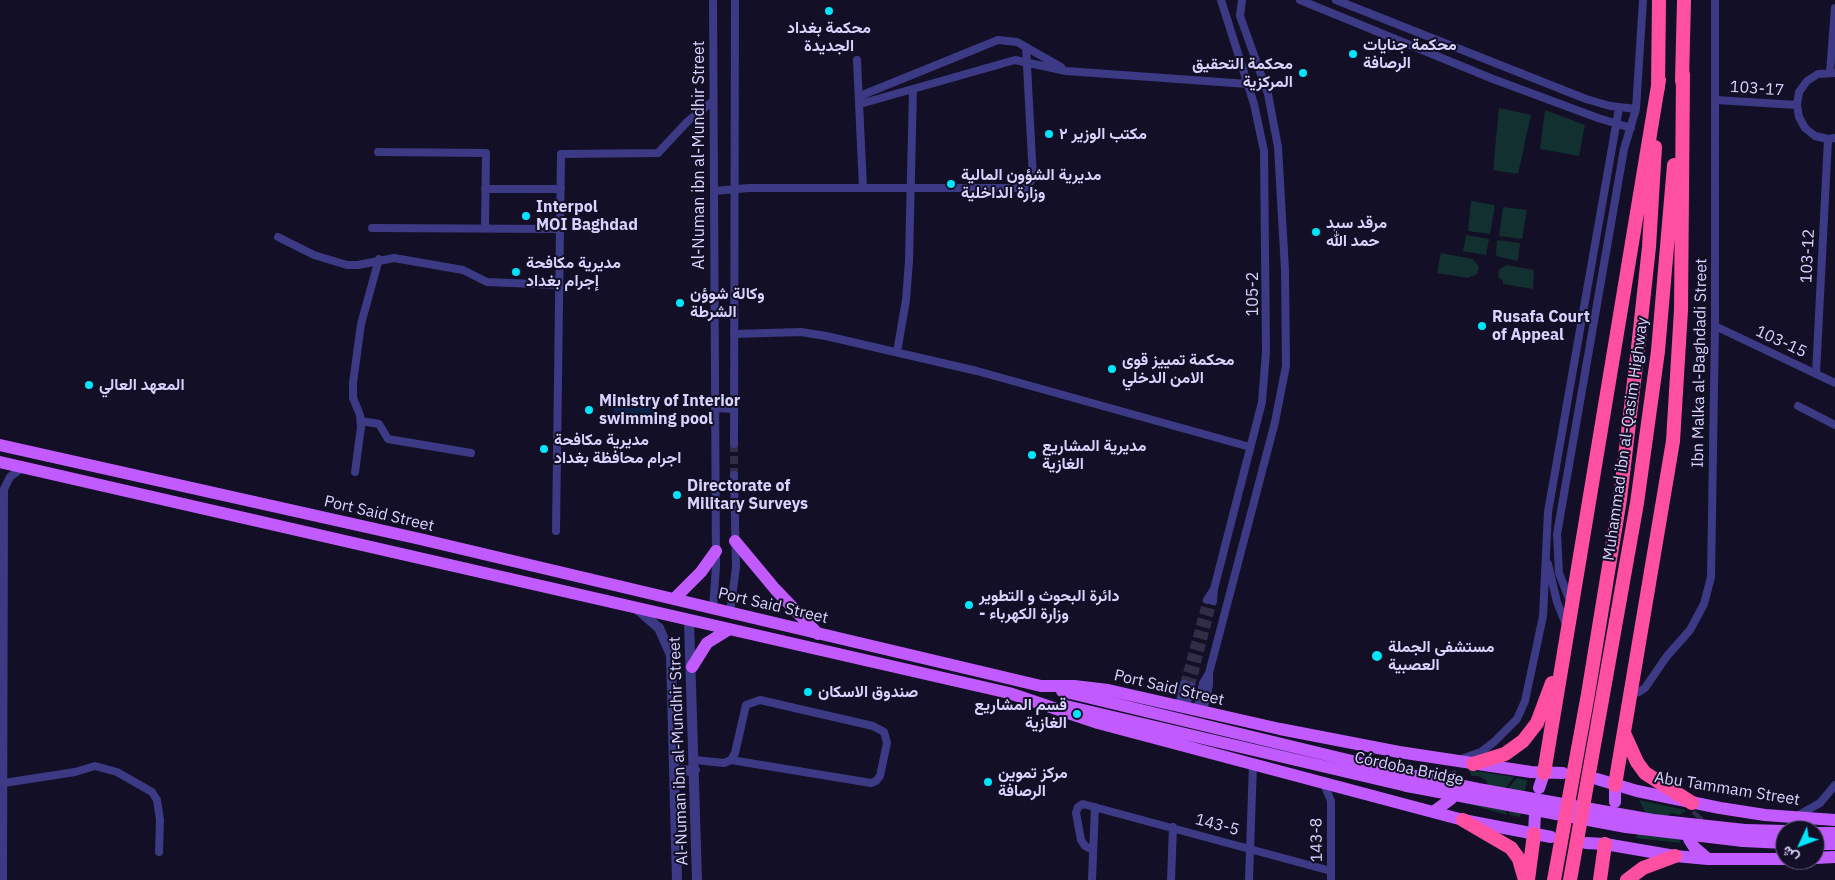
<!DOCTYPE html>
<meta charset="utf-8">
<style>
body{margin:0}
#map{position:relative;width:1835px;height:880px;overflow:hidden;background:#130f26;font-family:"IBM Plex Sans",Vazirmatn,sans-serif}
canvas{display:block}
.north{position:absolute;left:1775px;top:820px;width:50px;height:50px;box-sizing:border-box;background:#130f26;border:1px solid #625e7d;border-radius:50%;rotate:227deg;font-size:14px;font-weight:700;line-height:20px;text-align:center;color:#d9d4ff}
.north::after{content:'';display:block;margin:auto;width:18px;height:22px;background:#00e5ff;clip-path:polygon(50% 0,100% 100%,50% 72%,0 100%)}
</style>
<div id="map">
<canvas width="1835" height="880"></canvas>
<div class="north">ش</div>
</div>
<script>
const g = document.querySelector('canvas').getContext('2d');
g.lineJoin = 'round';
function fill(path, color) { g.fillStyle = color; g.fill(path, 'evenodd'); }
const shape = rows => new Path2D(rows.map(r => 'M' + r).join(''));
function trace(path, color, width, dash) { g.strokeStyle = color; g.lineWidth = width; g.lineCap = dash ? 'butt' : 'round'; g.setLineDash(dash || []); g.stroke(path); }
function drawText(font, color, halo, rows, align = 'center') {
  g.font = font + ' "IBM Plex Sans",Vazirmatn,sans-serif'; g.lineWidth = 4; g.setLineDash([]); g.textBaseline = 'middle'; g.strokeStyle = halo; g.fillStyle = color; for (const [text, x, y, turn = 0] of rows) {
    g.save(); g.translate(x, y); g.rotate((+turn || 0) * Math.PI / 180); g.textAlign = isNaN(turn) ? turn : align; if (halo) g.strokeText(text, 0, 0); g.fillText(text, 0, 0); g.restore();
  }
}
const green = shape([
 [1499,108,1531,115,1518,174,1493,170],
 [1545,110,1585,125,1579,156,1540,149],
 [1471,201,1495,205,1490,234,1468,231],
 [1503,207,1527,210,1522,239,1499,236],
 [1466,235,1489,239,1486,255,1463,251],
 [1497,240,1520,243,1518,261,1496,256],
 [1441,253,1473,259,1479,267,1477,274,1468,278,1437,273],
 [1506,265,1534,270,1533,289,1503,284,1503,281,1498,277,1499,270],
 [1469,770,1514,777,1501,794,1507,815,1462,802,1489,788,1486,780,1478,776,1472,776],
 [1517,778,1527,780,1520,817,1510,815,1503,794],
 [1639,800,1686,810,1680,815,1672,813,1665,817,1681,843,1635,838,1649,820]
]);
const water = shape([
 [652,397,654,415,614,418,613,400]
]);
const minorTunnel = shape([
 [734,444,734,475],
 [1184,684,1207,600],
 [1191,686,1213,601]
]);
const primaryTunnel = shape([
 [1450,772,1455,785,1453,794],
 [1688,833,1691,823,1699,814]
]);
const minor = shape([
 [713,0,716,566,713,609],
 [1300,0,1493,79,1598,118,1631,128],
 [1336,0,1586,99,1610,106,1636,109],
 [857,60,863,188],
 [1830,72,1835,8],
 [1835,73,1818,74,1807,81,1799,92,1797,105,1799,117,1805,128,1815,136,1828,139,1835,138],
 [860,96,998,40,1017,42,1061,67],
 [1716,100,1797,105],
 [860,104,1015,60,1066,71,1248,84],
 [378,152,486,153,485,228],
 [485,189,561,189],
 [714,191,749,188,1026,188,1033,178,1026,47],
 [372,228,560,229],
 [278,237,314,255,347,265,358,265,394,258,463,270,487,282,559,285],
 [1715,326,1835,383],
 [734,334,801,332,826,336,977,371,1250,447],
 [897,352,906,300,909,261,913,89],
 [1816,374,1828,139],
 [1798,406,1835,425],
 [715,408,734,409],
 [361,421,379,424,388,439,471,453],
 [734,444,735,0],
 [355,472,361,427,360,415,353,398,353,383,361,324,379,259],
 [556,531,561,154,658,153,688,121,713,101],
 [1548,564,1557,602,1567,627],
 [1207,600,1214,589],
 [1213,601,1214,589,1262,402,1266,352,1264,151,1254,104,1221,0],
 [1571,604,1559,573,1557,534,1624,149,1636,109,1643,0],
 [730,613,736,567,734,475],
 [1630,694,1639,692,1645,688,1667,656,1690,630,1704,604,1711,577,1715,326,1715,0],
 [1179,706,1184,684],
 [1186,707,1191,686],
 [1197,710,1203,683,1209,673],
 [1203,711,1209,685,1209,673,1275,422,1286,366,1285,270,1278,147,1268,94,1240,16,1242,0],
 [1461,759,1481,752,1494,742,1517,719,1525,701,1543,616,1548,512,1619,108],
 [695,760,724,763,731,760,735,753,746,705,760,700,873,726,884,732,887,743,880,776,876,781,871,783,731,760],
 [4,783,75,772,95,766,117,772,152,792,157,800,160,820,159,852],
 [1324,784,1331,801,1331,880],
 [1799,815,1820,803,1835,785],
 [1093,850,1085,846,1081,840,1076,813,1078,807,1083,804,1331,871],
 [3,880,4,489,10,477,23,467],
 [1092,880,1095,807],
 [1171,880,1173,827],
 [1249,880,1253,764]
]);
const tertiary = shape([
 [637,609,659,628,671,655,677,880],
 [689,621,697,880],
 [674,771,695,770]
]);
const primary = shape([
 [0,445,420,539,1041,686,1074,686,1108,690,1280,729,1399,752,1531,772,1563,773],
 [0,462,1009,693,1098,723,1463,820,1551,837],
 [735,541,775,589,818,634],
 [674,599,701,572,716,551],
 [692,667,707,643,728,630],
 [1062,691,1410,775],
 [1066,706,1407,786],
 [1597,779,1637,791,1720,808,1765,815,1835,820],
 [1539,788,1544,773],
 [1615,802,1615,785],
 [1433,812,1451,799],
 [1745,830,1785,831],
 [1815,833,1835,833],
 [1534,834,1535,813],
 [1689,839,1694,847,1708,859],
 [1743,841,1785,843],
 [1586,843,1605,844,1675,856,1708,859,1785,859],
 [1815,844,1835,844],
 [1815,858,1835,857]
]);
const motorway = shape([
 [1682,81,1684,0],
 [1658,88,1659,0],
 [1638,348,1649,247,1655,147],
 [1658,351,1674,165],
 [1624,733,1637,762,1645,773,1692,803],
 [1473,764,1505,754,1523,741,1537,723,1552,683],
 [1544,773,1659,80],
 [1615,785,1673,441,1681,310,1683,74],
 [1463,820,1511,848,1519,859,1525,880],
 [1528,880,1534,834],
 [1600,880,1605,844],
 [1627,880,1643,868,1675,856]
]);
const primaryBridge = shape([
 [1410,775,1478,789,1653,820,1745,830],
 [1407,786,1626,827,1743,841]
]);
const motorwayBridge = shape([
 [1554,880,1588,694,1620,499,1638,348],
 [1570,880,1637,503,1658,351]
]);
const markers = [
 [829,11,5,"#00e5ff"],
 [1353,54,5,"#00e5ff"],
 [1303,73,5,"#00e5ff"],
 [1049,134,5,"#00e5ff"],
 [951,184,5,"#00e5ff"],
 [526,216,5,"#00e5ff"],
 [1316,232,5,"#00e5ff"],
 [516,272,5,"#00e5ff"],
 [680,303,5,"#00e5ff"],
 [1482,326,5,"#00e5ff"],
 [1112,369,5,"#00e5ff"],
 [89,385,5,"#00e5ff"],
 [589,410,5,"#00e5ff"],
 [544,449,5,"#00e5ff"],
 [1032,455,5,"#00e5ff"],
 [677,495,5,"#00e5ff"],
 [969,605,5,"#00e5ff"],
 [1377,656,6,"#00e5ff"],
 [808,692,5,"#00e5ff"],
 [1077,714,5,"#00e5ff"],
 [988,782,5,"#00e5ff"]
];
const poiNames = [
 ["محكمة بغداد",829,28,"center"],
 ["الجديدة",829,46,"center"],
 ["محكمة جنايات",1363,45],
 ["الرصافة",1363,63],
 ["محكمة التحقيق",1293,64,"right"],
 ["المركزية",1293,82,"right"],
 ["مكتب الوزير ٢",1059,134],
 ["مديرية الشؤون المالية",961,175],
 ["وزارة الداخلية",961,193],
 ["Interpol",536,207],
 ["MOI Baghdad",536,225],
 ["مرقد سيد",1326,223],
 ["حمد الله",1326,241],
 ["مديرية مكافحة",526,263],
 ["إجرام بغداد",526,281],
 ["وكالة شوؤن",690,294],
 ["الشرطة",690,312],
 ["Rusafa Court",1492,317],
 ["of Appeal",1492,335],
 ["محكمة تمييز قوى",1122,360],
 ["الامن الدخلي",1122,378],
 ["المعهد العالي",99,385],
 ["Ministry of Interior",599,401],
 ["swimming pool",599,419],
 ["مديرية مكافحة",554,440],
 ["اجرام محافظة بغداد",554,458],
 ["مديرية المشاريع",1042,446],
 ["الغازية",1042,464],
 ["Directorate of",687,486],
 ["Military Surveys",687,504],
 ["دائرة البحوث و التطوير",979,596],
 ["- وزارة الكهرباء",979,614],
 ["مستشفى الجملة",1388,647],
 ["العصبية",1388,665],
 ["صندوق الاسكان",818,692],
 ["قسم المشاريع",1067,705,"right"],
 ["الغازية",1067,723,"right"],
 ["مركز تموين",998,773],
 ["الرصافة",998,791]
];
const streetNames = [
 ["103-17",1757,89,4],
 ["Al-Numan ibn al-Mundhir Street",699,155,-90],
 ["103-12",1808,256,-87],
 ["105-2",1253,294,-90],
 ["103-15",1781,342,25],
 ["Ibn Malka al-Baghdadi Street",1700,363,-89],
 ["Muhammad ibn al-Qasim Highway",1626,439,-82],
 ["Port Said Street",379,514,13],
 ["Port Said Street",773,606,13],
 ["Port Said Street",1169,688,13],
 ["Al-Numan ibn al-Mundhir Street",679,751,-92],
 ["Córdoba Bridge",1409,769,12],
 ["Abu Tammam Street",1727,789,9],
 ["143-5",1217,825,15],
 ["143-8",1317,840,-91]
];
fill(green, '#12302f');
fill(water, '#0c2248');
trace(minorTunnel, '#312d47', 8, [8, 4]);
trace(primaryTunnel, '#312d47', 12, [12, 6]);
trace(minor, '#3d3a85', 8);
trace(tertiary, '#3d3a85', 10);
trace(primary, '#c25bff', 12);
trace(motorway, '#ff4fa3', 14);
trace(primaryBridge, '#c25bff', 12);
trace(motorwayBridge, '#ff4fa3', 14);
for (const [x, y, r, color] of markers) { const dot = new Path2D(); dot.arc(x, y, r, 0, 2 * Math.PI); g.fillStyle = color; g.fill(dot); trace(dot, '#130f26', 2); }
drawText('bold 16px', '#d9d4ff', '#130f26', poiNames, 'left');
drawText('16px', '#d9d4ff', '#130f26', streetNames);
</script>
